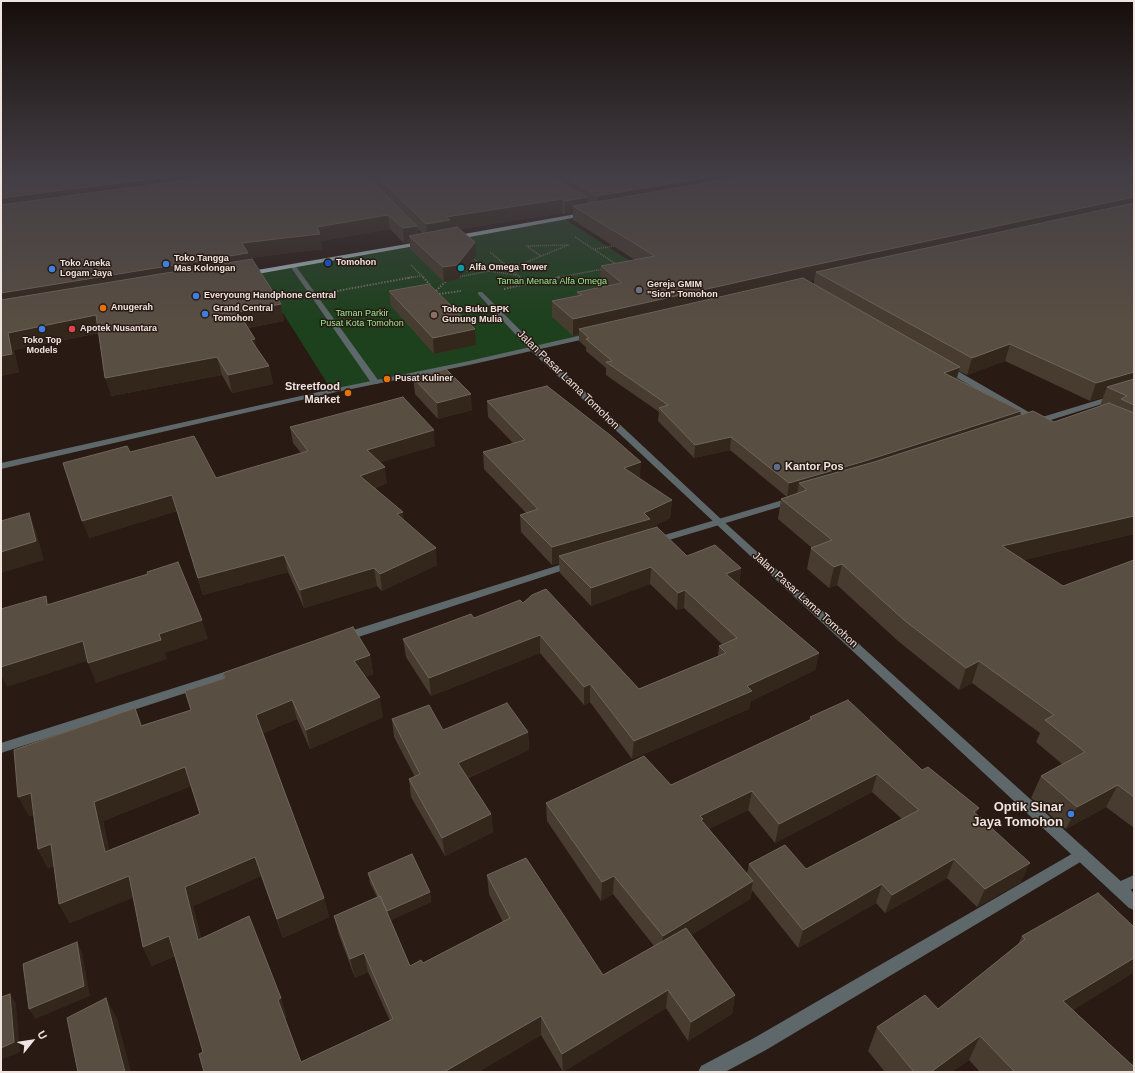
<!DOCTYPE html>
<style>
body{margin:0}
#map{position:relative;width:1135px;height:1073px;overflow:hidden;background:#291a14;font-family:Helvetica,sans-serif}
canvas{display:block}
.frame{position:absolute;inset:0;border:2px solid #efe4e0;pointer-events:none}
.north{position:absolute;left:12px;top:1021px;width:40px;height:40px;-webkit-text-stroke:3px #291a14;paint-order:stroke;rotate:60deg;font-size:11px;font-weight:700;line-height:16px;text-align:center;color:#efe4e0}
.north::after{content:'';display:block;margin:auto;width:14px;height:18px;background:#efe4e0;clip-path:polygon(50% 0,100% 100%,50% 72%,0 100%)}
</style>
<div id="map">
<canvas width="1135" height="1073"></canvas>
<div class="frame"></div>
<div class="north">U</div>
</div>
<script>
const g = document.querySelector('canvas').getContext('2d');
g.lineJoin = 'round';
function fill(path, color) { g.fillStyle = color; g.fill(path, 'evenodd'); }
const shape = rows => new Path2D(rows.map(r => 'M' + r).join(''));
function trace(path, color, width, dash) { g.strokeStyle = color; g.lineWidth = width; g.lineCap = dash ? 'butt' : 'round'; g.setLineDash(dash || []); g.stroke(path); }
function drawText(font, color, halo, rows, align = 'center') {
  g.font = font + ' Helvetica,sans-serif'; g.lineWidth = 3; g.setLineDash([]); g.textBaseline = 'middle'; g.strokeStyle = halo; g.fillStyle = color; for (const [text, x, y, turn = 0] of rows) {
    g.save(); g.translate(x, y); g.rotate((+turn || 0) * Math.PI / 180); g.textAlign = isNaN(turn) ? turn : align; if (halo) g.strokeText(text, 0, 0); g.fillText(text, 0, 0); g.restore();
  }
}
const green = shape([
 [563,218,705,309,469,363,332,391,257,272]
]);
const pathFar1 = shape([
 [575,237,616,264],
 [528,247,541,256],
 [595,249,614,246],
 [490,252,521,278],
 [411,265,424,278],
 [510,269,568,245,526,246],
 [489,271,516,275],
 [458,277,489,271,474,259],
 [407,278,421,276],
 [555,278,603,269]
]);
const path = shape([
 [423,277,431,286],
 [519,277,527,284,560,277],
 [504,289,526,284],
 [337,291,413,277],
 [436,291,447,280],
 [439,294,461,291]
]);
const service = shape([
 [291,265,295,265,378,380,378,384,372,384,290,266,291,265]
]);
const minor = shape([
 [591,333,595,335,594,337,469,365,332,393,1,469,1,463,332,389,469,361,591,333],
 [943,366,949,366,1039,418,1134,389,1134,394,1038,424,943,370,943,366],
 [793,497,798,500,796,502,659,543,651,543,650,541,651,539,793,497],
 [572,561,576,562,577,564,576,566,349,640,345,641,341,640,339,637,341,634,572,561],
 [237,668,241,669,243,672,241,675,1,753,1,743,237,668],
 [1082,848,1087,850,1089,854,1087,858,766,1050,725,1072,698,1072,701,1066,754,1038,1082,848],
 [1134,875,1134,888,1119,896,1114,894,1112,889,1114,884,1134,875]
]);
const tertiary = shape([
 [478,292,482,292,536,346,722,520,1134,893,1134,910,1129,908,716,524,530,350,478,294,478,292]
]);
const trunk = shape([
 [587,212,589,213,589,215,453,240,450,238,453,236,587,212],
 [424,241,426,242,426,244,246,276,242,274,246,272,424,241]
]);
const wall = shape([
 [1,174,1134,174,1134,534,1023,560,1063,586,1134,560,1134,828,1106,807,1066,829,1031,798,1041,776,1062,764,1036,742,1040,733,972,683,959,690,898,641,837,585,829,588,807,569,811,548,812,548,778,519,781,499,787,497,730,450,694,458,658,421,659,412,606,375,606,368,586,351,586,347,579,341,579,334,573,336,552,317,552,301,577,296,577,292,606,286,600,282,601,266,635,260,573,220,573,214,565,215,562,213,460,229,476,256,458,279,444,282,410,249,410,242,404,243,390,229,321,241,322,249,249,258,249,260,281,304,284,321,248,328,256,347,269,366,273,384,232,393,222,375,111,396,99,333,14,350,19,372,1,376],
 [418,229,422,233,418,234],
 [814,280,814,284,808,281],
 [1005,361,1090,401,1103,397,1100,406,1054,422,1019,415,1021,411,957,379,959,371,967,375],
 [389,291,476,345,434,354,391,306],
 [413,378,472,410,438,419,415,394],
 [487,401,640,479,672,500,670,518,650,528,649,530,687,556,741,568,739,585,819,653,815,670,751,701,749,709,632,759,590,702,584,705,540,653,431,696,406,657,403,639,523,603,639,689,718,656,719,646,723,645,684,608,677,610,650,584,591,606,560,573,559,563,552,565,521,532,520,515,526,513,484,469,483,452,513,443,488,417],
 [290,427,435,446,380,462,387,483,375,488,404,520,437,565,382,591,377,586,304,608,288,572,203,595,177,511,89,538,130,452,216,478,301,453,293,443],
 [370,655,373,674,365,677,383,717,310,749,297,719,263,733,324,898,329,917,283,938,261,876,193,906,201,938,287,1017,285,1018,301,1062,390,1021,368,972,355,978,339,935,334,916,377,897,370,883,368,873,430,892,431,902,391,920,410,966,423,963,503,922,489,894,487,875,603,975,654,946,613,894,601,901,547,821,546,803,671,785,809,721,810,717,922,770,976,815,1021,882,977,907,947,878,885,913,876,903,798,948,752,890,750,899,691,935,735,995,732,1014,688,1041,666,1008,563,1072,541,1035,478,1072,204,1072,203,1052,175,956,152,966,143,947,133,897,70,923,59,904,54,866,48,868,38,849,34,815,29,816,135,708,142,725,191,710,224,678,223,673],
 [191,786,200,814,109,850,103,821],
 [872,792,902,819,806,869,749,864,747,873,709,829,748,810,775,843],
 [392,719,443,730,528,732,529,750,468,778,491,814,493,832,445,856,411,797,409,779,415,777,394,737],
 [1022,936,1134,972,1073,1010,1132,1065,1134,1059,1134,1072,980,1072,969,1060,952,1072,885,1072,868,1051,877,1027,938,1009,1018,944]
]);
const shadedWall = shape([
 [190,174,295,174,1,213,1,198],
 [726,174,801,174,597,210,597,196],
 [587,197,587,211,573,206,573,214,565,215,565,201],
 [1134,197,1134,210,816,272,814,280,583,333,579,329,579,334,573,336,573,319,805,267],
 [562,199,562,213,451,231,427,239,426,224,446,217],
 [388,215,390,229,321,241,322,249,249,258,251,269,1,311,1,293,242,243,317,227],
 [417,226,419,241,409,236,410,242,404,243,403,228],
 [475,242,476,256,458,279,444,282,443,267],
 [281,304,284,321,241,329,238,312],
 [96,315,102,332,14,350,19,372,1,376,1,356,8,333],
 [475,329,476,345,434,354,433,338],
 [255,339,258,356,251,340],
 [1010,344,1005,361,967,375,972,358],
 [217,357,222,375,111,396,105,378],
 [269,366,273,384,232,393,228,375],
 [960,367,956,379,944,373],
 [1134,372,1134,388,1107,387,1103,397,1090,401,1096,383],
 [471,394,472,410,438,419,437,403],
 [1021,411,1017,424,807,490,799,483,797,494,787,497,789,483],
 [434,430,435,446,369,466,367,450],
 [731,437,730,450,694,458,695,445],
 [641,462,640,479,624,468],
 [385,467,387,483,363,492,360,476],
 [172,495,177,511,89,538,82,521],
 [672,500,670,518,650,528,649,537,559,556,559,563,552,565,552,547,644,513],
 [403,512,405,529,397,514],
 [29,513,36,531,44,560,1,573,1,552],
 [1134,516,1134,534,995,567,1002,546],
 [436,548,437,565,382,591,380,574],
 [284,555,288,572,203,595,198,578],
 [842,564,837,585,829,588,834,567],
 [651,567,650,584,591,606,591,588],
 [374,568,377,586,304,608,300,590],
 [741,568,739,585,726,574],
 [685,590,684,608,677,610,678,593],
 [46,596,54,615,47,605],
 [202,620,208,639,165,653,167,659,96,683,88,663,159,634],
 [540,635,540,653,431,696,429,678],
 [83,641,90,660,7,687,1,675,1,667],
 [819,653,815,670,751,701,749,709,632,759,634,741,747,686],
 [370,655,373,674,357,680,354,661],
 [979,661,972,683,959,690,966,668],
 [590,684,590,702,584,705,584,687],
 [380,697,383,717,310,749,306,730],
 [292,700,297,719,261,734,256,715],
 [135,708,143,727,141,726],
 [528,732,529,750,460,781,458,763],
 [185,767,191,786,103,821,114,871,105,852,94,802],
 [877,774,872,792,775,843,779,824],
 [1118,785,1106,807,1066,829,1077,807],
 [752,791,748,810,701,833,700,816],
 [31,793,41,812,29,816,18,797],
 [979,808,972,827,974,812],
 [491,814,493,832,445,856,442,838],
 [51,844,61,863,48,868,38,849],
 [255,857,261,876,193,906,206,959,198,940,185,887],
 [954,859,947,878,885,913,892,895],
 [1030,863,1021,882,977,907,985,889],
 [129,876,138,896,70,923,59,904],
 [614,876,613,894,601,901,602,882],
 [753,881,750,899,661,954,663,936],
 [882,884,876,903,798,948,803,930],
 [430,892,431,902,387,922,385,912],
 [324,898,329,917,283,938,277,919],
 [169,936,177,955,152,966,143,947],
 [77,942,82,952,90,996,35,1019,29,1009],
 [364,953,368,972,355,978,350,959],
 [1134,958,1134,972,1049,1025,1063,1001],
 [668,990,666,1008,563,1072,562,1054],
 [10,994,16,1003,20,1052,1,1060,1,1048],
 [735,995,732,1014,688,1041,691,1022],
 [106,998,117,1018,131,1072,125,1072],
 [281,998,287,1017,284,1018,278,1000],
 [541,1016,541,1035,478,1072,444,1072],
 [980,1036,969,1060,952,1072,931,1072]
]);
const building = shape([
 [1,174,190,174,1,198,1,174],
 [230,174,365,174,417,226,403,228,388,215,317,227,320,234,242,243,248,253,1,293,1,205,230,174],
 [375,174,546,174,587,197,565,201,562,199,446,217,450,220,426,224,375,174],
 [559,174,726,174,597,196,559,174],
 [757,174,1124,174,1134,177,1134,197,805,267,573,319,552,301,582,295,577,292,622,283,601,266,655,256,573,206,757,174],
 [1134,203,1134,372,1096,383,1010,344,972,358,816,272,1134,203],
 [457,227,475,242,457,265,443,267,409,236,457,227],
 [252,259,281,304,238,312,255,339,251,340,269,366,228,375,217,357,105,378,96,315,8,333,12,354,1,356,1,300,252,259],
 [803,278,960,367,944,373,1021,411,865,461,789,483,731,437,695,445,659,408,668,405,606,362,612,361,586,339,589,338,579,329,803,278],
 [429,284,475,329,433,338,389,291,429,284],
 [446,369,471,394,437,403,413,378,446,369],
 [1134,379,1134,405,1121,399,1127,396,1107,387,1134,379],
 [547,386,610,435,641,462,624,468,672,500,644,513,650,519,552,547,520,515,538,509,483,452,525,440,487,401,547,386],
 [403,397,434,430,367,450,385,467,360,476,403,512,397,514,436,548,380,574,374,568,300,590,284,555,198,578,172,495,82,521,63,463,127,446,130,452,194,436,216,478,308,451,290,427,403,397],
 [1109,403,1134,413,1134,516,1002,546,1063,586,1134,560,1134,797,1118,785,1077,807,1041,776,1085,752,1045,720,1054,715,979,661,966,668,904,620,842,564,834,567,811,548,832,540,781,499,807,490,799,483,874,462,1033,411,1054,422,1109,403],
 [29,513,36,541,1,552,1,521,29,513],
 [657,527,687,556,715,545,741,568,726,574,819,653,747,686,752,691,634,741,590,684,584,687,540,635,429,678,403,639,471,614,474,618,520,600,523,603,532,595,546,589,639,689,726,653,719,646,737,638,685,590,678,593,651,567,591,588,559,556,657,527],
 [178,562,202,620,159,634,161,640,88,663,83,641,1,667,1,609,46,596,47,605,148,574,147,572,178,562],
 [353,627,370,655,354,661,380,697,306,730,292,700,256,715,324,898,277,919,255,857,185,887,198,940,249,916,281,998,278,1000,301,1062,393,1019,364,953,350,959,334,916,380,896,410,966,421,960,423,963,510,918,487,875,526,858,603,975,686,928,735,995,691,1022,668,990,562,1054,541,1016,444,1072,204,1072,199,1054,203,1052,169,936,143,947,129,876,59,904,51,844,38,849,31,793,18,797,14,750,135,708,141,726,191,710,185,691,225,678,223,673,353,627],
 [185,767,200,814,105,852,94,802,185,767],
 [848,700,922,770,928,767,979,808,974,812,1030,863,985,889,954,859,892,895,882,884,803,930,749,864,785,845,806,869,919,810,877,774,779,824,752,791,700,816,703,819,701,820,753,881,663,936,614,876,602,882,546,803,644,756,671,785,812,719,810,717,848,700],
 [507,703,528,732,458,763,491,814,442,838,409,779,420,774,392,719,429,705,443,730,507,703],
 [412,854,430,892,387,911,380,896,379,897,368,873,412,854],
 [1098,893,1134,927,1134,958,1063,1001,1134,1067,1134,1072,1015,1072,980,1036,931,1072,914,1072,877,1027,925,995,938,1009,1025,939,1022,936,1098,893],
 [77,942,84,986,29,1009,23,964,77,942],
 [10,994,14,1042,1,1048,1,997,10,994],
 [106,998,125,1072,78,1072,67,1018,106,998]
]);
const markers = [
 [328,263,4,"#1a4fb4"],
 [166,264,4,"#3f7fe0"],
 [461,268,4,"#0f9aa8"],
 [52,269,4,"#3f7fe0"],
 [639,290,4,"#6b7280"],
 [196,296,4,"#3f7fe0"],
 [103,308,4,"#e8710a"],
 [205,314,4,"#3f7fe0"],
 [434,315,4,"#8d6e63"],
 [42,329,4,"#3f7fe0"],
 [72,329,4,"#e0444e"],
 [387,379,4,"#e8710a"],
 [348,393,4,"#e8710a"],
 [777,467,4,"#5c6f8a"],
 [1071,814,4,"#3f7fe0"]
];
const farPoinames = [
 ["Toko Tangga",174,259],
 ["Mas Kolongan",174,269],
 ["Tomohon",336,263],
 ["Toko Aneka",60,264],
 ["Logam Jaya",60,274],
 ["Alfa Omega Tower",469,268],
 ["Gereja GMIM",647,285],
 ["\"Sion\" Tomohon",647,295],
 ["Everyoung Handphone Central",204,296],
 ["Anugerah",111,308],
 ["Grand Central",213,309],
 ["Tomohon",213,319],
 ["Toko Buku BPK",442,310],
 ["Gunung Mulia",442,320],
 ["Apotek Nusantara",80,329],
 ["Toko Top",42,341,"center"],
 ["Models",42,351,"center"],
 ["Pusat Kuliner",395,379]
];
const farParknames = [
 ["Taman Menara Alfa Omega",552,282],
 ["Taman Parkir",362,314],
 ["Pusat Kota Tomohon",362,324]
];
const streetNames = [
 ["Jalan Pasar Lama Tomohon",568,380,44],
 ["Jalan Pasar Lama Tomohon",805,600,42]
];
const poiNames = [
 ["Streetfood",340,387],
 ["Market",340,400],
 ["Kantor Pos",785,467,"left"]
];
const nearPoinames = [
 ["Optik Sinar",1063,807],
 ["Jaya Tomohon",1063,822]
];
fill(green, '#1c411c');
trace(pathFar1, '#7b6e69', 1.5, [1, 1]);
trace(path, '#7b6e69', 2, [1.5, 1.5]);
fill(service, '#5e6769');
fill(minor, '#5e6769');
fill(tertiary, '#5e6769');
fill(trunk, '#aac0c4');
fill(wall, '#473c2f');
fill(shadedWall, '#33271c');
fill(building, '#594e42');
trace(building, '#70655b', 1);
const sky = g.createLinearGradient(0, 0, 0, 324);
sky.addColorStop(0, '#170e0b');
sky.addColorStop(0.54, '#433e45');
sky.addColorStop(1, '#433e4500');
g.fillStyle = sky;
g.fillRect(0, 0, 1135, 324);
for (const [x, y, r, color] of markers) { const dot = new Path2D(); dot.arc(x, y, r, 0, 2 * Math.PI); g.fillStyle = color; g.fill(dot); trace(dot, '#291a14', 1.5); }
drawText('bold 9px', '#efe4e0', '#291a14', farPoinames, 'left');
drawText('9px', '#96ef95', '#291a14', farParknames);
drawText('11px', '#efe4e0', '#291a14', streetNames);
drawText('bold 11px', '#efe4e0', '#291a14', poiNames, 'right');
drawText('bold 13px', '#efe4e0', '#291a14', nearPoinames, 'right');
</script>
